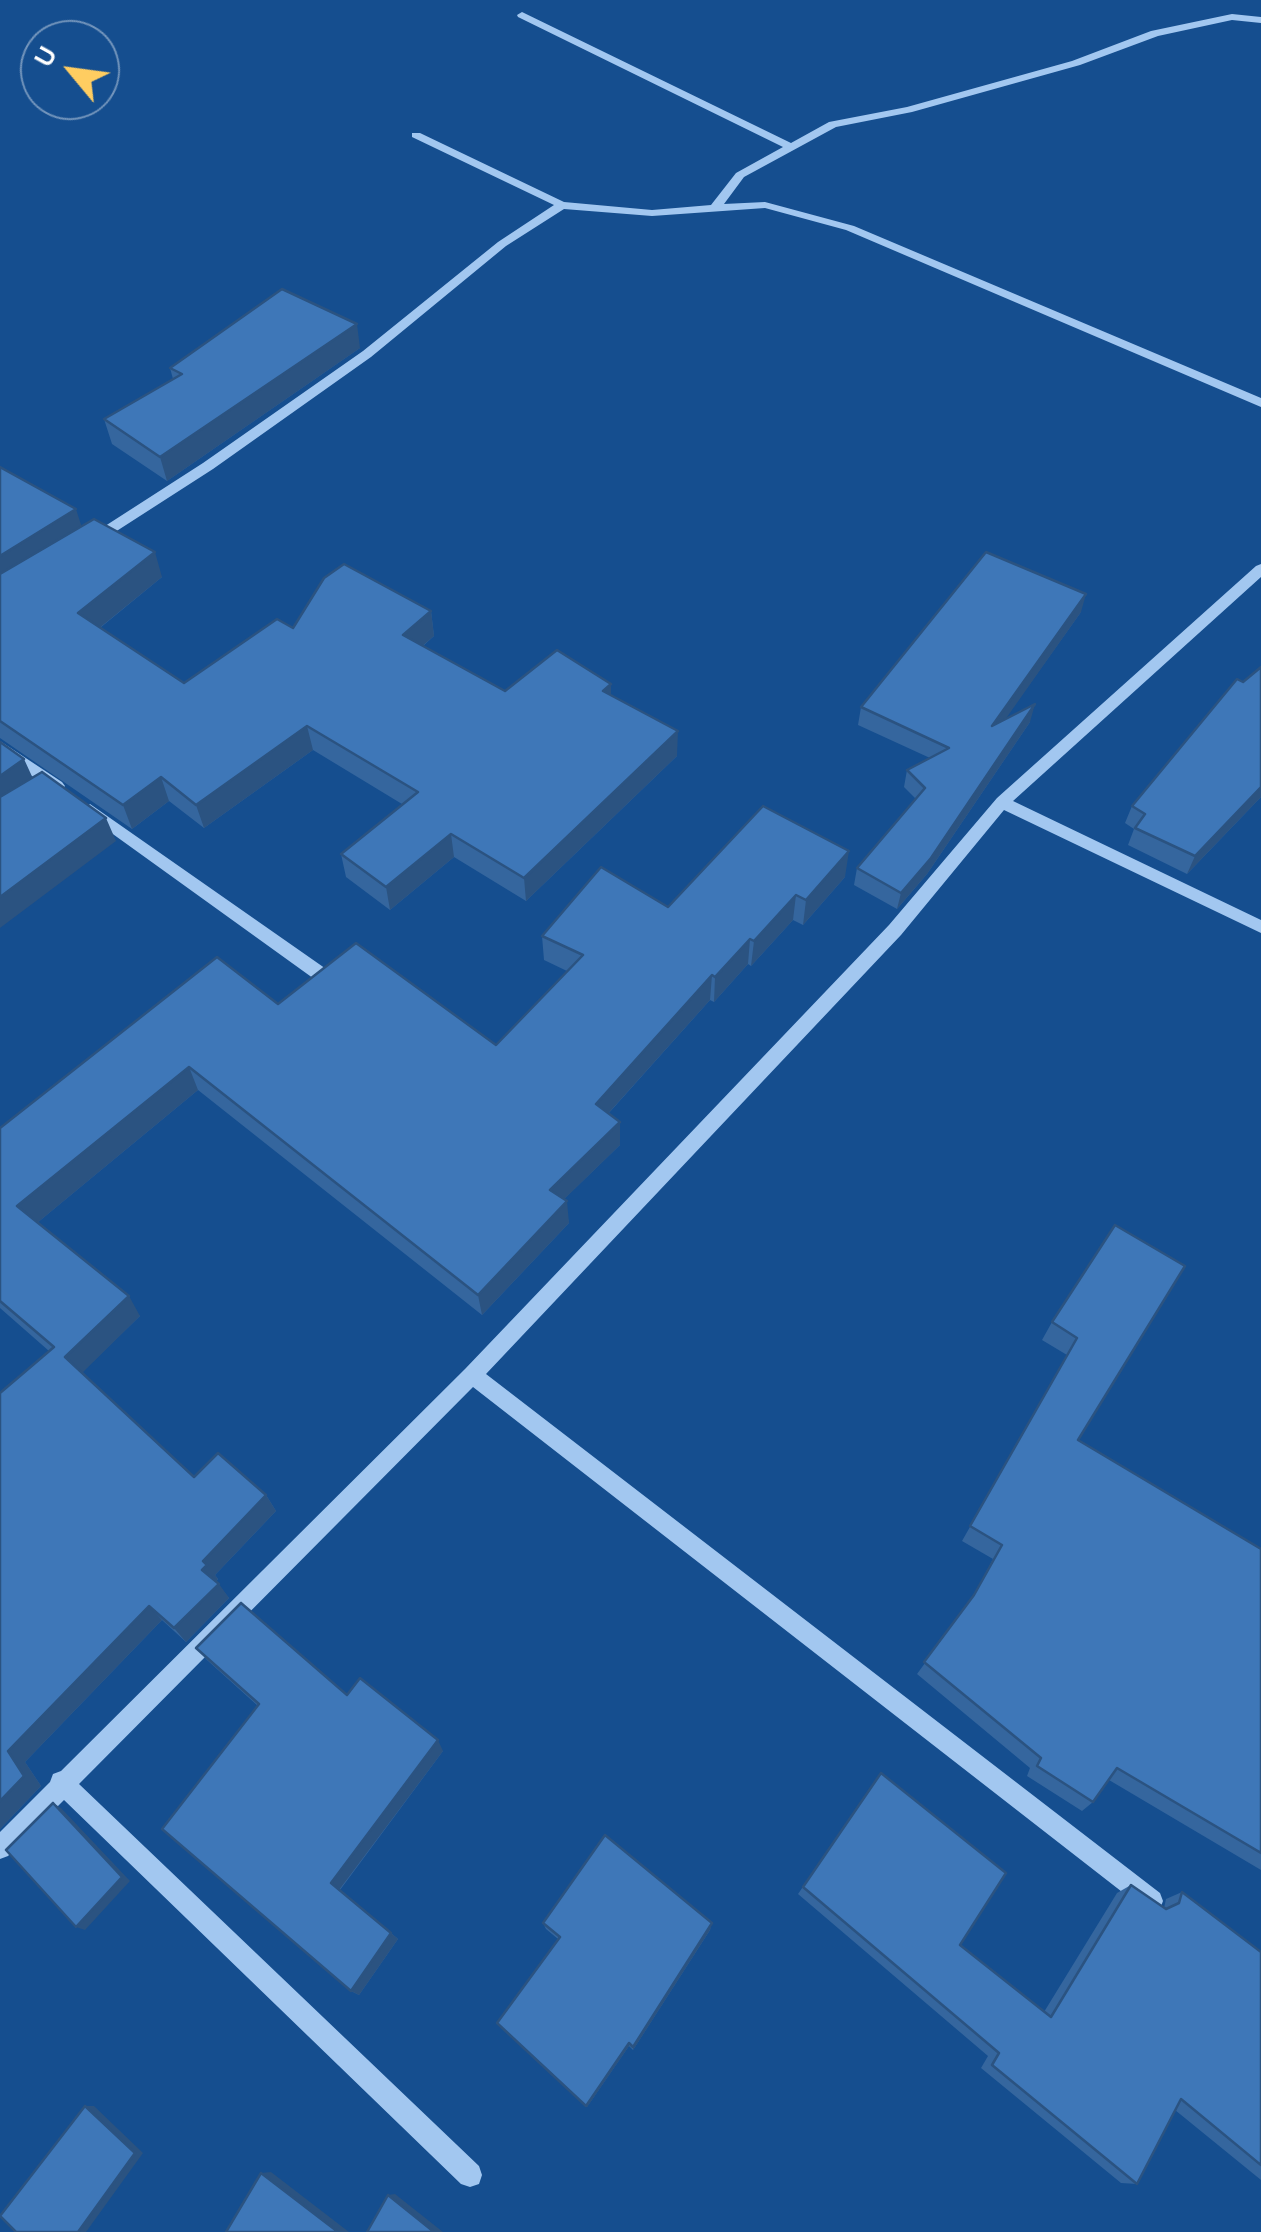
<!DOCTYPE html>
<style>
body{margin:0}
#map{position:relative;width:1261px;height:2232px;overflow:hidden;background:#154e8f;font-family:Karla,sans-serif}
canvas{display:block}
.north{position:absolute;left:20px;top:20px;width:100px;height:100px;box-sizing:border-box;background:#154e8f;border:2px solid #7395bc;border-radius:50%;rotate:299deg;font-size:28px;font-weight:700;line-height:40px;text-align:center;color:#fff}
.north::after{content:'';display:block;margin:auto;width:35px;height:45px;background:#ffcd61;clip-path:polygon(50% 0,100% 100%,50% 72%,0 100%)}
</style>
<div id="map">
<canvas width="1261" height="2232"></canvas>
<div class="north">U</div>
</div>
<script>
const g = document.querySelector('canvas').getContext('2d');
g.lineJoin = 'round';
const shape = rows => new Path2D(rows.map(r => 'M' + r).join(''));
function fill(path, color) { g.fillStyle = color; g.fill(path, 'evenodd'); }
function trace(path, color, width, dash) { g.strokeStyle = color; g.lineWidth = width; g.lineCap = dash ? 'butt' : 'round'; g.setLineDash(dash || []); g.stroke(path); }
const minor = shape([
 [522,12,791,143,829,122,907,107,1072,61,1151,31,1232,14,1261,17,1261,23,1232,20,1158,36,1080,65,912,112,836,127,744,177,724,204,765,202,854,226,1261,398,1261,407,846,230,765,208,652,216,564,209,506,246,371,357,213,469,98,543,88,543,88,537,203,463,363,351,498,242,554,205,412,137,412,133,420,133,564,202,652,210,711,205,736,173,783,147,518,17,517,15,522,12],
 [1261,564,1261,577,1013,801,1261,920,1261,933,1004,810,901,935,486,1374,1160,1893,1163,1901,1160,1909,1152,1912,1144,1909,473,1387,79,1784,479,2166,482,2175,479,2184,470,2187,461,2184,64,1800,8,1856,0,1859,0,1832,50,1782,53,1774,61,1771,465,1369,889,925,997,798,1256,566,1261,564],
 [0,741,62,782,65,786,62,790,52,790,0,754,0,741],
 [90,804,329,971,331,976,329,981,317,981,85,814,82,810,90,804]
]);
const wall = shape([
 [360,348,167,481,112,444,104,419,173,379,170,368],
 [0,467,81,526,162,577,100,628,184,683,293,628,431,611,434,636,423,646,505,691,611,695,677,756,526,901,454,857,390,910,346,877,341,854,402,804,313,750,204,828,169,801,132,829,0,738],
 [1081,612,1004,720,1030,722,927,874,897,909,854,885,857,868,916,799,904,787,907,770,930,758,858,725,861,707],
 [1261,797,1187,874,1128,845,1134,829,1125,823,1132,806],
 [845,877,803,925,793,920,751,966,748,964,714,1002,710,1000,608,1114,620,1122,620,1145,564,1199,569,1223,482,1315,198,1090,37,1223,140,1316,82,1372,194,1477,266,1495,276,1511,215,1575,218,1579,216,1582,229,1598,186,1642,162,1620,25,1762,41,1786,0,1829,49,1351,0,1308,0,1128,278,1004,496,1045,567,971,544,960,542,936,668,907],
 [1115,1225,1078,1440,1261,1549,1261,1870,1109,1780,1093,1802,1082,1811,1027,1776,1030,1768,917,1674,971,1600,993,1559,962,1541,1067,1355,1042,1340,1052,1322],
 [196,1648,347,1695,443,1751,340,1890,398,1939,359,1995,351,1991,258,1706,207,1660],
 [881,1773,960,1945,1044,2012,1117,1893,1131,1885,1164,1908,1166,1899,1182,1892,1261,1952,1261,2180,1175,2110,1137,2184,1121,2183,981,2068,988,2056,798,1894],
 [543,1923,712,1923,710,1930,633,2050,629,2046,587,2107,558,1939,546,1929]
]);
const shadedWall = shape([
 [357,324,360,348,167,481,160,457],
 [76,509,84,534,0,588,0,556],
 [155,552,162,577,87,638,78,613],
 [1086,594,1081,612,988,744,992,726],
 [431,611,434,636,407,659,403,635],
 [611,684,611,708,603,691],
 [1035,704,1030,722,927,874,897,909,901,893],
 [307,726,313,750,204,828,196,805],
 [678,731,677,756,526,901,524,878],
 [24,759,35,783,0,808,0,776],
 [161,777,169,801,132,829,123,805],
 [1261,787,1261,797,1187,874,1195,856],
 [106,818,116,841,0,928,0,897],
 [451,834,454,857,390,910,386,887],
 [849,851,845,877,803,925,806,900],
 [796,895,793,920,751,966,754,941],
 [750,939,748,964,714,1002,715,977],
 [712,975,710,1000,596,1127,596,1104],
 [189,1067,198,1090,31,1228,17,1206],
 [620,1122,620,1145,552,1211,550,1190],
 [567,1201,569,1223,482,1315,478,1295],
 [129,1296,140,1316,79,1376,65,1357],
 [266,1495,276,1511,215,1575,218,1579,213,1584,202,1570,203,1561],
 [219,1584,229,1598,186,1642,174,1628],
 [149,1606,162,1620,25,1762,41,1786,0,1829,0,1801,8,1751],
 [438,1740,443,1751,339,1890,331,1883],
 [53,1803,61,1808,130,1881,85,1930,76,1927],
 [712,1923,710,1930,633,2050,633,2047],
 [391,1933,398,1939,359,1995,351,1991],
 [629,2043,629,2046,587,2107,586,2106],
 [85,2106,94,2106,143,2153,86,2232,78,2232],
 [271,2172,349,2232,338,2232,261,2173],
 [395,2194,443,2232,434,2232,388,2195]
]);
const building = shape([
 [282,289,357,324,160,457,104,419,182,374,170,368,282,289],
 [0,467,76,509,0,556,0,467],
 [94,519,155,552,78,613,184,683,277,619,293,628,324,578,344,564,431,611,403,635,505,691,557,650,611,684,603,691,678,731,524,878,451,834,386,887,341,854,418,792,307,726,196,805,161,777,123,805,0,721,0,574,94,519],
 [986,552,1086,594,992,726,1035,704,931,858,901,893,857,868,925,788,907,770,949,748,861,707,986,552],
 [1261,667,1261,787,1195,856,1135,828,1145,814,1132,806,1237,679,1243,682,1261,667],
 [0,742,24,759,0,776,0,742],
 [42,772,106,818,0,897,0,797,42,772],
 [763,806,849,851,806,900,796,895,754,941,750,939,715,977,712,975,596,1104,620,1122,550,1190,567,1201,478,1295,189,1067,17,1206,129,1296,65,1357,194,1477,218,1453,266,1495,203,1561,207,1565,202,1570,219,1584,174,1628,149,1606,8,1751,24,1776,0,1801,0,1393,54,1347,0,1301,0,1128,217,957,278,1004,356,943,496,1045,583,955,542,936,601,867,668,907,763,806],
 [1115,1225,1185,1266,1078,1440,1261,1549,1261,1853,1117,1768,1093,1802,1037,1766,1041,1758,924,1662,974,1595,1002,1545,970,1526,1077,1338,1052,1322,1115,1225],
 [241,1603,347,1695,360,1678,438,1740,331,1883,391,1933,351,1991,162,1829,259,1704,196,1648,241,1603],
 [881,1773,1006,1873,960,1945,1051,2017,1131,1885,1166,1909,1179,1903,1182,1892,1261,1952,1261,2165,1181,2099,1137,2184,992,2065,999,2053,803,1887,881,1773],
 [53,1803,122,1877,76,1927,6,1850,53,1803],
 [605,1835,712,1923,633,2047,629,2043,586,2106,497,2023,560,1937,543,1923,605,1835],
 [85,2106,135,2153,78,2232,16,2232,0,2216,85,2106],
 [261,2173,338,2232,226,2232,261,2173],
 [388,2195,434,2232,367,2232,388,2195]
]);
fill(minor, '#a2c7f0');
fill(wall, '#35669e');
fill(shadedWall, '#2b5381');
fill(building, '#3e77b8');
trace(building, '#2b5381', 2.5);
</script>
